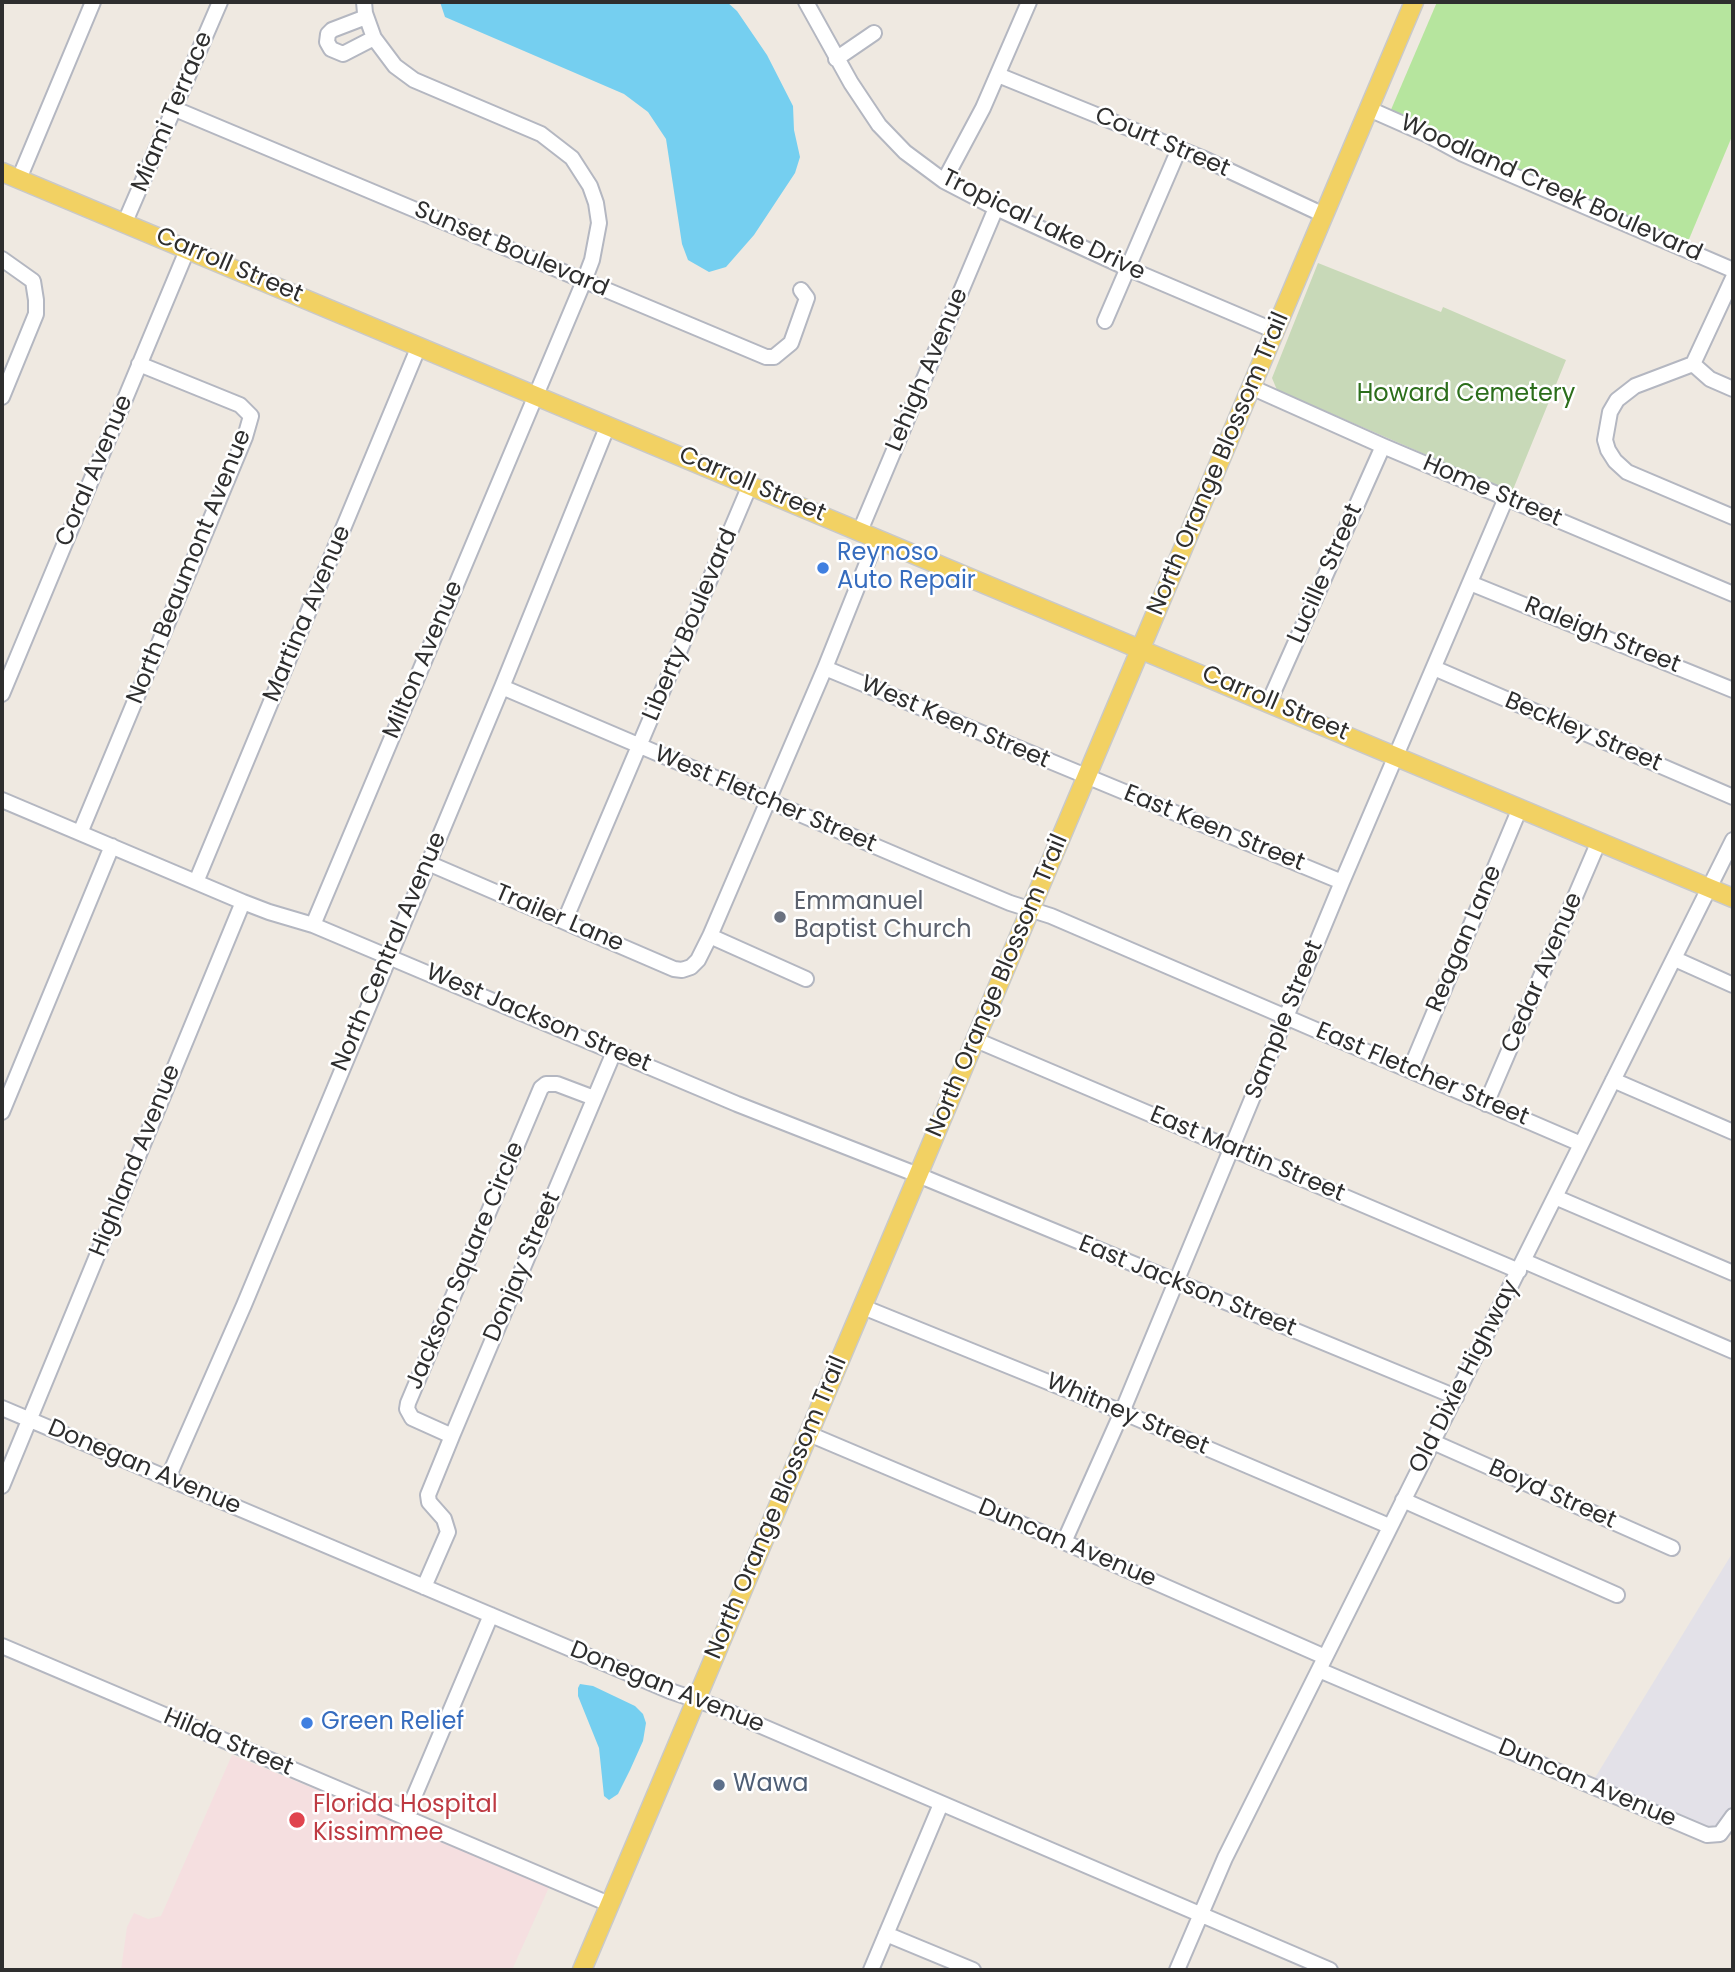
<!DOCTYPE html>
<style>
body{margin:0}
#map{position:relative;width:1735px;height:1972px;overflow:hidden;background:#efe9e1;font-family:Poppins,sans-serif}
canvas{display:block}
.frame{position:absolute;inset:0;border:4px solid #2e2e2e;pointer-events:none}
</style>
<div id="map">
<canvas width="1735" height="1972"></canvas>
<div class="frame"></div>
</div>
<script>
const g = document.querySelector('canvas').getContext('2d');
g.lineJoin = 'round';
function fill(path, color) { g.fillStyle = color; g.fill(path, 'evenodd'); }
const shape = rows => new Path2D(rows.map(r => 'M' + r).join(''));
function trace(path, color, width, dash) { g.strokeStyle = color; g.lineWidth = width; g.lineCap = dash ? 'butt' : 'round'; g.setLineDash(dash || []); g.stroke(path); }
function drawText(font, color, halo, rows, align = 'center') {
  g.font = font + ' Poppins,sans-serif'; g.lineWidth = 5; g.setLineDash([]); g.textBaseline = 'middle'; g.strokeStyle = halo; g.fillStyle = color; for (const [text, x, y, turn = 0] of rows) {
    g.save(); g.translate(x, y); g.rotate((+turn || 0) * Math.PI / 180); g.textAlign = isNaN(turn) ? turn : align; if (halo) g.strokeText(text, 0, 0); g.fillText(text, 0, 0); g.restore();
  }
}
const industrial = shape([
 [1733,1552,1733,1805,1726,1821,1718,1829,1708,1829,1593,1781]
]);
const medical = shape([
 [232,1755,550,1885,512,1970,121,1970,127,1927,134,1913,148,1919,161,1916]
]);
const green = shape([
 [1437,2,1733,2,1733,134,1687,244,1465,149,1390,112]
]);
const cemetery = shape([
 [1318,263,1441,312,1443,307,1566,360,1512,492,1277,390,1272,378]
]);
const water = shape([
 [440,2,727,2,737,11,767,55,793,106,794,130,800,157,795,173,754,235,726,267,709,272,688,260,682,244,666,139,648,112,624,94,445,17],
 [580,1684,593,1686,635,1706,643,1714,646,1723,643,1741,630,1770,618,1794,609,1800,604,1796,599,1748,578,1696,578,1688]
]);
const minor = shape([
 [806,2,851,83,879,125,905,152,944,181,996,208,1127,268,1275,331],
 [366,17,332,30,328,34,327,42,331,49,343,54,374,38],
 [836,59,874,33],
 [998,75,1202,158,1324,215],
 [175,109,766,357,774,357,791,343,807,298,801,290],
 [1369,109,1428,135,1463,154,1733,270],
 [19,179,93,2],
 [944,181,983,108,1029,2],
 [125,222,220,2],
 [2,259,33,281,36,300,36,314,2,397],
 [1733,278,1693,364,1635,386,1617,400,1610,412,1605,440,1608,450,1615,461,1627,472,1733,517],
 [1105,321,1179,149],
 [1693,364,1710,379,1733,389],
 [1251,387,1383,446,1733,594],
 [860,531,996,208],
 [1470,583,1733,690],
 [825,668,1342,882],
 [1434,668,1733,797],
 [502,687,938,873,1010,903,1051,916,1581,1144],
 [2,694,188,248],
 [1269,702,1383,446],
 [2,800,243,902,269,912,313,925,737,1104,918,1175,1456,1397],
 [80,833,245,437,251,416,240,405,139,364],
 [428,863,674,969,682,970,691,967,698,960,710,936,825,668,877,538],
 [196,882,419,346],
 [565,920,750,485],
 [313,925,584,281,592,260,599,223,596,203,590,186,572,158,541,134,414,80,395,66,374,38,365,13,364,2],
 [710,936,806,979],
 [1675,959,1733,985],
 [976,1040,1519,1271],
 [1410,1070,1520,808],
 [1613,1080,1733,1132],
 [1486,1104,1599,841],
 [2,1112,112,846],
 [1555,1197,1733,1273],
 [1524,1261,1733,1351],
 [863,1307,1122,1412,1389,1526],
 [2,1408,670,1691,717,1707,1330,1970],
 [809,1434,1064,1542,1325,1657],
 [452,1436,614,1052],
 [1433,1442,1672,1548],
 [168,1478,244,1305,502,687,608,425],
 [2,1486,243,902],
 [1403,1500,1617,1595],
 [1064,1542,1122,1412,1342,882,1506,498],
 [424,1587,448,1532,444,1519,429,1502,428,1495,452,1436,412,1418,407,1409,408,1403,541,1088,546,1084,557,1084,594,1098],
 [2,1646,609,1904],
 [1319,1670,1707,1835,1720,1834,1733,1816],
 [405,1818,491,1615],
 [886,1934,973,1970],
 [871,1970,941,1804],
 [1177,1970,1225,1858,1733,840]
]);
const major = shape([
 [2,172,1733,898],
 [582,1970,1414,2]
]);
const markers = [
 [823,568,7,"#3f7fe0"],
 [780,917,7,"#6b7280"],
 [307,1723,7,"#3f7fe0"],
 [719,1785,7,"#5c6f8a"],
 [297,1820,9,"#e0444e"]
];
const streetNames = [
 ["Miami Terrace",173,112,-67],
 ["Court Street",1162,143,23],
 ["Woodland Creek Boulevard",1551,189,24],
 ["Tropical Lake Drive",1043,226,26],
 ["Sunset Boulevard",511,250,23],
 ["Carroll Street",229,266,23],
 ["Lehigh Avenue",928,370,-67],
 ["North Orange Blossom Trail",1219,464,-67],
 ["Coral Avenue",95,471,-67],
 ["Carroll Street",752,485,23],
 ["Home Street",1492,492,23],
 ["North Beaumont Avenue",190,567,-68],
 ["Lucille Street",1326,574,-66],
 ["Martina Avenue",308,614,-67],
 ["Liberty Boulevard",691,625,-67],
 ["Raleigh Street",1602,636,22],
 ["Milton Avenue",424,660,-67],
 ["Carroll Street",1275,704,23],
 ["West Keen Street",955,723,23],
 ["Beckley Street",1583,733,23],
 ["West Fletcher Street",765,800,23],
 ["East Keen Street",1214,829,22],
 ["Trailer Lane",559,919,23],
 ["Reagan Lane",1465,939,-67],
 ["North Central Avenue",390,952,-67],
 ["Cedar Avenue",1543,973,-67],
 ["North Orange Blossom Trail",998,986,-67],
 ["West Jackson Street",538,1019,23],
 ["Sample Street",1285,1020,-68],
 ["East Fletcher Street",1422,1075,23],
 ["East Martin Street",1247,1155,23],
 ["Highland Avenue",136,1161,-68],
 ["Jackson Square Circle",466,1266,-67],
 ["Donjay Street",523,1267,-67],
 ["East Jackson Street",1187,1287,22],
 ["Old Dixie Highway",1465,1377,-63],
 ["Whitney Street",1127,1415,23],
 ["Donegan Avenue",144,1468,23],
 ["Boyd Street",1552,1495,24],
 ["North Orange Blossom Trail",777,1508,-67],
 ["Duncan Avenue",1067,1544,23],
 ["Donegan Avenue",667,1688,22],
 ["Hilda Street",228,1743,23],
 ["Duncan Avenue",1587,1784,23]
];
const parkNames = [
 ["Howard Cemetery",1466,395]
];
const shopNames = [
 ["Reynoso",837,554],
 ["Auto Repair",837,582],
 ["Green Relief",321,1723]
];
const worshipNames = [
 ["Emmanuel",794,903],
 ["Baptist Church",794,931]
];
const serviceNames = [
 ["Wawa",733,1785]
];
const healthNames = [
 ["Florida Hospital",313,1806],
 ["Kissimmee",313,1834]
];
fill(industrial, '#e3e1e8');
fill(medical, '#f5dfe0');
fill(green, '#b6e59e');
fill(cemetery, '#c8d9b8');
fill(water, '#75cff0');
trace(minor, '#b4b7c1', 18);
trace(major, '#c9c9c9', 21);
trace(minor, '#fff', 14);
trace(major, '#f2d163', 18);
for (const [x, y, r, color] of markers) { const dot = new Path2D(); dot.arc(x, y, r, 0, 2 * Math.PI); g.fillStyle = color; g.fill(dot); trace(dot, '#fff', 2.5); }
drawText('24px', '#2e2e2e', '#fff', streetNames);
drawText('24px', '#2c6e1b', '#fff', parkNames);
drawText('24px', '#366cbe', '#fff', shopNames, 'left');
drawText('24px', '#5b616d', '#fff', worshipNames, 'left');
drawText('24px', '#4e5e75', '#fff', serviceNames, 'left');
drawText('24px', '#be3a42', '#fff', healthNames, 'left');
</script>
